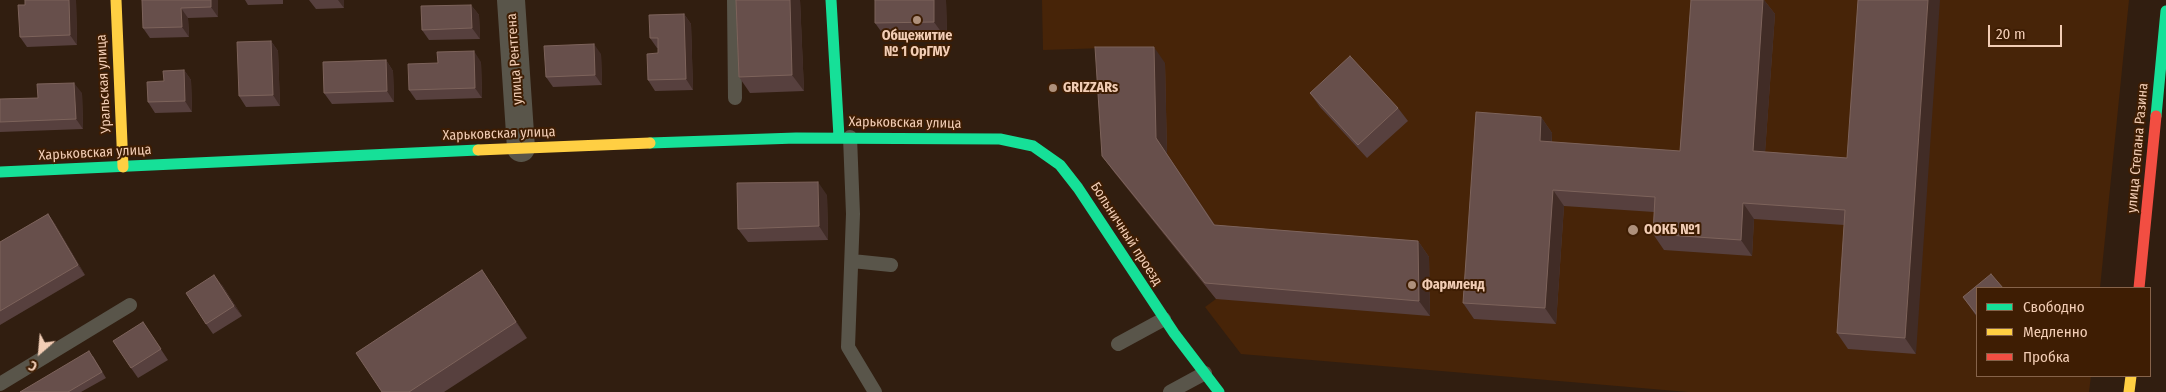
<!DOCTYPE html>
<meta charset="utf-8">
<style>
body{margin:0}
#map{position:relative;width:2166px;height:392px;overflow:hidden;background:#311e10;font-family:"Fira Sans Condensed",sans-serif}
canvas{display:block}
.legend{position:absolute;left:1976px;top:287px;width:175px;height:90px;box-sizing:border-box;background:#3e1d03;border:1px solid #86634a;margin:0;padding:6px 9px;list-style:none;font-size:15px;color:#f2cdb5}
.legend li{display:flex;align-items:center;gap:10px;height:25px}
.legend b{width:25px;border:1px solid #86634a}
.north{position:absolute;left:15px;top:327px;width:50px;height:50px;-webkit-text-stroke:4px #3e1d03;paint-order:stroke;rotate:207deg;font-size:14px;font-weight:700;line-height:20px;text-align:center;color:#f2cdb5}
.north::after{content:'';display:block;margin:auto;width:18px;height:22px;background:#f2cdb5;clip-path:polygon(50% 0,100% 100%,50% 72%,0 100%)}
.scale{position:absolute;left:1988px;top:25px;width:74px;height:22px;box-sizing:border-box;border:2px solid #f2cdb5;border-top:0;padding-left:6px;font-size:15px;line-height:18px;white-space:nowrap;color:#f2cdb5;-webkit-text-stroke:4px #3e1d03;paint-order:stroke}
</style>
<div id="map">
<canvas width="2166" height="392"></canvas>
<ul class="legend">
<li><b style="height:6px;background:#16e098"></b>Свободно</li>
<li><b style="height:6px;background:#ffcf43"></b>Медленно</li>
<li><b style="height:6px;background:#f24e42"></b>Пробка</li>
</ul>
<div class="north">С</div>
<div class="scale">20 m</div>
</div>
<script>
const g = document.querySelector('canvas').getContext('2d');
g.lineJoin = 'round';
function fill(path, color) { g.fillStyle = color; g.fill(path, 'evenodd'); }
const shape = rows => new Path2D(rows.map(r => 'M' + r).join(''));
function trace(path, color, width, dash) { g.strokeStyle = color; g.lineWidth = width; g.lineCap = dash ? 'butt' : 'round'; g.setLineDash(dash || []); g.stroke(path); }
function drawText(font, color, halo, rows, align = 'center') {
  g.font = font + ' "Fira Sans Condensed",sans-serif'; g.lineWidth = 4; g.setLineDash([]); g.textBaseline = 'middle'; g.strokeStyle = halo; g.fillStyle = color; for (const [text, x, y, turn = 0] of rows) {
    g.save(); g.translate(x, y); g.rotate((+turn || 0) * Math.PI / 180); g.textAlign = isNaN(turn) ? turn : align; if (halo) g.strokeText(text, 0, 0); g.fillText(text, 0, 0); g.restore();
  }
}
const built = shape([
 [1042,0,2129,0,2100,288,1977,288,1977,376,2091,376,2089,392,1688,392,1241,354,1205,307,1216,299,1114,172,1105,48,1043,50]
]);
const lane = shape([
 [734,0,735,98],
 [850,137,853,214,848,347,875,392],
 [852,261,891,265],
 [1118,344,1164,319],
 [0,384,130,305],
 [1170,392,1205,373]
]);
const street = shape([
 [511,0,521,148]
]);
const fast = shape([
 [831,0,839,137],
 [2156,116,2166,11],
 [650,143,796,138,1000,139,1033,146,1060,165,1078,188,1174,333,1219,392],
 [0,172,478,150]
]);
const slow = shape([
 [116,0,123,167],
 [478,150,650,143],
 [2129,392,2131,376]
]);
const jam = shape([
 [2139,288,2156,116]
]);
const wall = shape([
 [76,0,77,45,27,47,20,37,25,5],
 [142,0,218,0,218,17,188,18,189,37,150,38,143,28],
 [245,0,283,0,283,4,248,5],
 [309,0,344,0,344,8,316,9],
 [800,0,804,91,750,93,739,77],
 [946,0,947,40,888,41,875,23],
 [1691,0,1764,0,1775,14,1765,152,1847,158,1916,354,1848,349,1837,333,1844,225,1754,219,1752,256,1664,250,1653,234,1654,212,1564,206,1556,324,1474,319,1463,303,1541,117,1552,133,1552,142,1680,151],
 [471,5,479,15,480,39,429,40,422,30],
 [684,14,691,24,693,90,655,91,648,80,658,53,658,48,657,48,650,38],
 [271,41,278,51,280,106,246,107,239,96],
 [601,54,602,85,553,87,546,77],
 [386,60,393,71,394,102,332,104,324,93],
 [481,62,482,98,416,100,409,90],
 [1165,63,1167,154,1215,225,1418,241,1429,257,1430,316,1216,299,1114,172,1102,156],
 [184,70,191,80,192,112,155,113,148,102],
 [82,93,83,129,0,132,0,99,38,98],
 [1310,93,1398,108,1408,121,1367,158,1320,107],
 [827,195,828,240,748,242,738,229],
 [48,214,55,224,85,275,0,325,0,242],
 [222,285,242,316,213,334,206,324],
 [493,286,527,338,444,392,382,392],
 [1977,288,1977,317,1963,297],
 [143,322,168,360,138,378,131,368],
 [93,356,106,378,81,392,20,392]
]);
const shadedWall = shape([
 [69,0,76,0,77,45,70,35],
 [211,0,218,0,218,17,211,7],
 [338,0,344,0,344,8],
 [790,0,800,0,804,91,792,75],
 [934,0,946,0,947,40,934,22],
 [1763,0,1764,0,1775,14,1764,167,1753,151],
 [1928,0,1940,0,1916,354,1905,338],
 [471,5,479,15,480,39,472,28],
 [181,8,188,18,189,37,182,27],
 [684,14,691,24,693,90,686,79],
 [271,41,278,51,280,106,273,95],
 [594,44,601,54,602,85,595,75],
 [1154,47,1165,63,1167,154,1225,241,1156,138],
 [474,51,481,62,482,98,475,88],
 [386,60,393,71,394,102,387,91],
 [184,70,191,80,192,112,185,101],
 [74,83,82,93,83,129,76,119],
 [1541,117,1552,133,1551,157,1540,141],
 [818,182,827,195,828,240,819,226],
 [1553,190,1564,206,1556,324,1545,308],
 [1743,203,1754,219,1752,256,1741,240],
 [48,214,55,224,85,275,78,265],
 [1418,241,1429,257,1430,316,1419,301],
 [482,270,493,286,527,338,516,322],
 [214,275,222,285,242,316,234,306]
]);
const building = shape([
 [25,0,69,0,70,35,20,37,18,5,25,5,25,0],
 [142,0,211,0,211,7,181,8,182,27,143,28,142,0],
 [736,0,790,0,792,75,739,77,736,0],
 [875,0,934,0,934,22,875,23,875,0],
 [1691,0,1763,0,1753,151,1847,158,1858,0,1928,0,1905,338,1837,333,1845,210,1743,203,1741,240,1653,234,1655,197,1553,190,1545,308,1463,303,1476,112,1541,117,1540,141,1680,151,1691,0],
 [471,5,472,28,422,30,421,6,471,5],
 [684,14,686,79,648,80,647,54,658,53,658,38,650,38,649,15,684,14],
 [271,41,273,95,239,96,237,42,271,41],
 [594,44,595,75,546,77,544,46,594,44],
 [1095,47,1154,47,1156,138,1214,225,1418,241,1419,301,1205,283,1102,156,1095,47],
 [474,51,475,88,409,90,408,64,438,63,437,52,474,51],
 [1350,56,1398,108,1358,145,1310,93,1350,56],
 [386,60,387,91,324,93,323,62,386,60],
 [184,70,185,101,148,102,147,82,164,81,163,71,184,70],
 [74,83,76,119,0,122,0,99,38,98,37,84,74,83],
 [818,182,819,226,738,229,737,183,818,182],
 [48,214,78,265,0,311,0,242,48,214],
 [482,270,516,322,409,392,382,392,356,353,482,270],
 [1991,274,2003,288,1977,288,1977,315,1963,297,1991,274],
 [214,275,234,306,206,324,186,293,214,275],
 [143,322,161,349,131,368,113,341,143,322],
 [89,351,102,372,68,392,20,392,89,351]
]);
const markers = [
 [917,20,5,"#ae907b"],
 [1053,88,5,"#ae907b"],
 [1633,230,6,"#ae907b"],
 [1412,285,5,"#ae907b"]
];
const poiNames = [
 ["Общежитие",917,36,"center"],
 ["№ 1 ОрГМУ",917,52,"center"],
 ["GRIZZARs",1063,88],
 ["ООКБ №1",1644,230],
 ["Фармленд",1422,285]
];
const streetNames = [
 ["улица Рентгена",515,59,-94],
 ["Уральская улица",104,84,-93],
 ["Харьковская улица",905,123,1],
 ["Харьковская улица",499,134,-2],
 ["улица Степана Разина",2138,148,-85],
 ["Харьковская улица",95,153,-3],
 ["Больничный проезд",1126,234,57]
];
fill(built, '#472408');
trace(lane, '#59554a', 14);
trace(street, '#59554a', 28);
trace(fast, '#16e098', 11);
trace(slow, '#ffcf43', 11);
trace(jam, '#f24e42', 11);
fill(wall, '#57403e');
fill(shadedWall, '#412c26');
fill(building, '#674f4b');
trace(building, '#7d635b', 1);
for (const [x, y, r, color] of markers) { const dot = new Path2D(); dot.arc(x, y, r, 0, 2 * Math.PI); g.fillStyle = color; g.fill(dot); trace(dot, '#3e1d03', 2); }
drawText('bold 14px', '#f2cdb5', '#3e1d03', poiNames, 'left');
drawText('14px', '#f2cdb5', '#3e1d03', streetNames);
</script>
